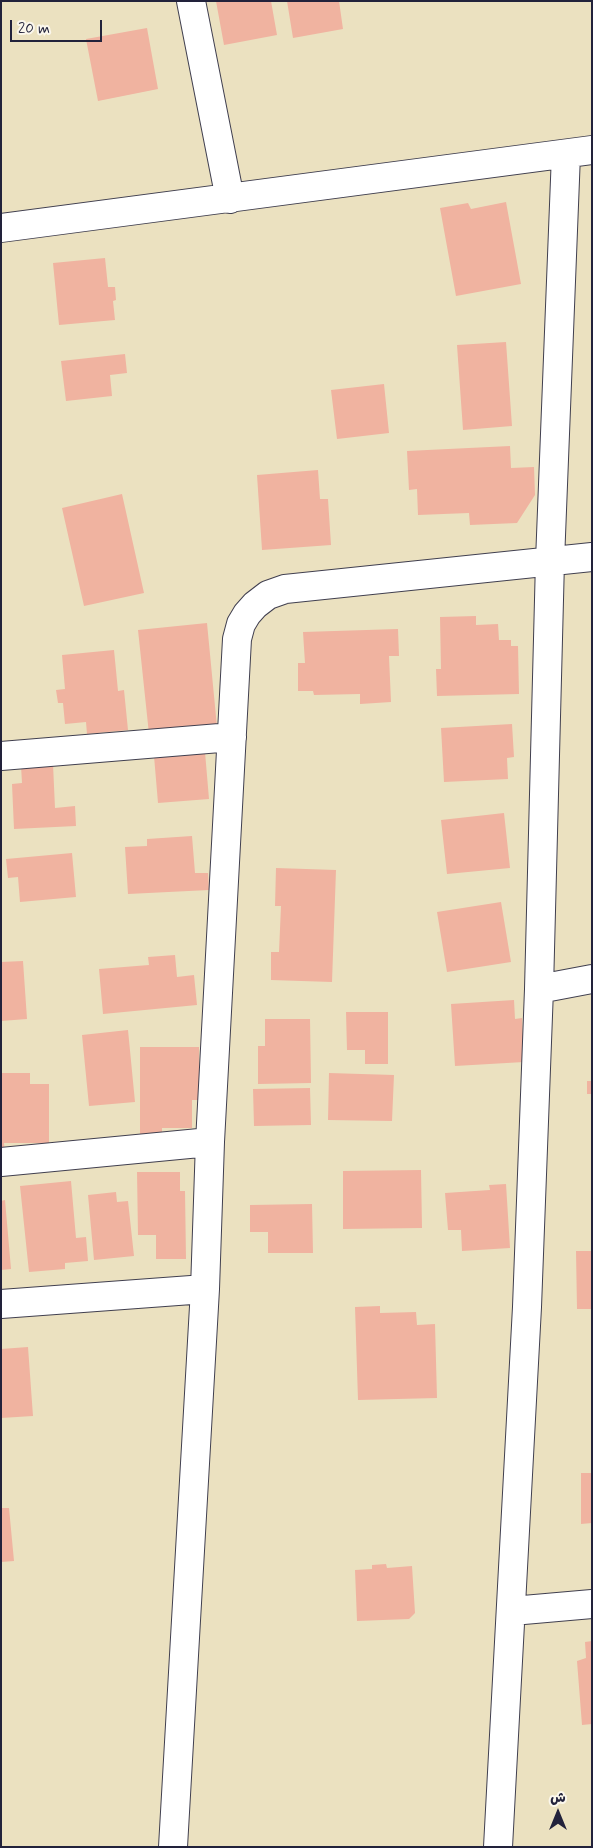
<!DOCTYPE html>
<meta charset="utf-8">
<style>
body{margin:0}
#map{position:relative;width:593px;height:1848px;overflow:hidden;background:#ebe1c0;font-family:Mynerve,"Playpen Sans Arabic",sans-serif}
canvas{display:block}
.frame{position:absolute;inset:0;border:2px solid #22223b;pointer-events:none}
.north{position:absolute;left:533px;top:1788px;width:50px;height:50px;-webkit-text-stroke:4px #fbf7ec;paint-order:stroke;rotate:0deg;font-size:14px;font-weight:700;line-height:20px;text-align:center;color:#22223b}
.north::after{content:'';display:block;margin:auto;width:18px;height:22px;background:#22223b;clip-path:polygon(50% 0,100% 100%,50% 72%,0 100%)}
.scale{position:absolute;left:10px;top:20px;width:92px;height:22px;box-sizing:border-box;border:2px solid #22223b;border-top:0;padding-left:6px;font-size:15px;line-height:18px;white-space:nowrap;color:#22223b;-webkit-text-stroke:4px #fbf7ec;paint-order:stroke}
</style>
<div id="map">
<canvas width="593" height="1848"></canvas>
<div class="frame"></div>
<div class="north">ش</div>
<div class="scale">20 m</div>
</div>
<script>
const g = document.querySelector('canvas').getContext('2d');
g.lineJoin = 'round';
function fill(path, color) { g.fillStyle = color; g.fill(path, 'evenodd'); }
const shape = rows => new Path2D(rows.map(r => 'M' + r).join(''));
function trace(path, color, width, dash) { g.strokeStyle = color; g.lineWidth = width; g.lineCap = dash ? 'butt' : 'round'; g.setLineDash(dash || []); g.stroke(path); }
const building = shape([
 [216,1,271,1,277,35,224,45],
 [287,1,339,1,343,29,293,38],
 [147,28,158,89,98,101,86,39],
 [506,202,521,284,456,296,440,208,468,203,471,209],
 [105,258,108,287,115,287,116,300,113,301,115,320,59,325,53,263],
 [506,342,512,426,463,430,457,345],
 [125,354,127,373,110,375,112,396,66,401,61,361],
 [384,384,389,433,337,439,331,390],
 [510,446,511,468,534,467,535,495,517,523,470,525,469,513,418,515,417,489,409,490,407,451],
 [318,470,320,499,328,499,331,545,262,550,257,475],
 [122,494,144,593,84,606,62,508],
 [476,616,476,625,498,624,499,640,511,640,511,646,518,646,519,694,437,696,436,669,441,669,440,617],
 [207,623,217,727,149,734,138,630],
 [398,629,399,656,389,656,391,702,360,704,360,694,314,695,313,691,298,691,298,663,305,663,303,632],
 [114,650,118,691,124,690,128,730,87,734,86,722,65,724,63,703,58,703,56,690,65,689,62,655],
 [512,724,514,757,507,758,508,779,444,782,441,728],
 [205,752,209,799,158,803,154,756],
 [53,764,55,808,75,806,76,826,14,829,12,784,22,783,21,766],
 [504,813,510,868,447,874,441,820],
 [192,836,195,873,208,873,209,890,128,894,125,847,147,846,147,839],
 [72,853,76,897,20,902,18,877,8,878,6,859],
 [276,868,336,870,332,982,271,980,271,952,279,952,281,906,275,906],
 [501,902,511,962,447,972,437,912],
 [175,955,177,977,194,975,197,1005,103,1014,99,969,149,965,148,957],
 [23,961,27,1019,1,1021,1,962],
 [514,1000,515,1019,522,1018,524,1062,455,1066,451,1004],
 [346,1012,388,1012,388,1064,365,1064,365,1050,347,1050],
 [265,1019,310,1019,311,1083,258,1084,258,1046,265,1046],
 [128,1030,135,1102,89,1106,82,1035],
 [140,1047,199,1047,199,1080,206,1080,206,1100,192,1100,192,1128,162,1128,162,1134,140,1134],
 [1,1073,30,1073,30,1084,49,1084,49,1143,4,1143,5,1153,1,1153],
 [329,1073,394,1075,392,1121,328,1120],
 [587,1081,592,1081,592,1094,587,1094],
 [310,1088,311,1125,254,1126,253,1089],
 [421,1170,422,1228,343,1229,343,1171],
 [137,1172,180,1172,180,1191,185,1191,186,1259,156,1259,156,1235,138,1235],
 [71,1181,76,1238,86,1237,88,1261,65,1263,65,1269,29,1272,20,1186],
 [506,1184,510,1248,462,1251,461,1230,448,1230,445,1193,490,1190,489,1185],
 [116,1192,117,1202,128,1201,134,1256,94,1260,88,1195],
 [5,1200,11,1269,1,1270,1,1201],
 [312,1204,313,1253,268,1253,268,1232,250,1232,250,1205],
 [576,1251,592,1251,592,1309,577,1309],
 [380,1306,380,1313,416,1312,417,1325,435,1324,437,1398,358,1400,355,1307],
 [28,1347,33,1416,1,1418,1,1349],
 [581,1473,592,1473,592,1523,581,1524],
 [1,1508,9,1508,14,1561,1,1562],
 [386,1564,387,1568,412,1566,415,1613,409,1619,357,1621,355,1570,372,1569,372,1565],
 [592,1641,592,1724,582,1725,577,1661,586,1658,585,1642]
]);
const minor = shape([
 [191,1,230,199],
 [1,228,592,150],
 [1,756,232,737],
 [539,989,592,979],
 [1,1162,210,1142],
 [1,1304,205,1289],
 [512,1611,592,1604],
 [173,1847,205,1289,210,1142,237,639,241,624,247,614,255,605,268,595,285,589,592,557],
 [498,1847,527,1307,539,989,550,561,566,154]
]);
fill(building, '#f0b3a0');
trace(minor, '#403f4f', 30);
trace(minor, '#fff', 28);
</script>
